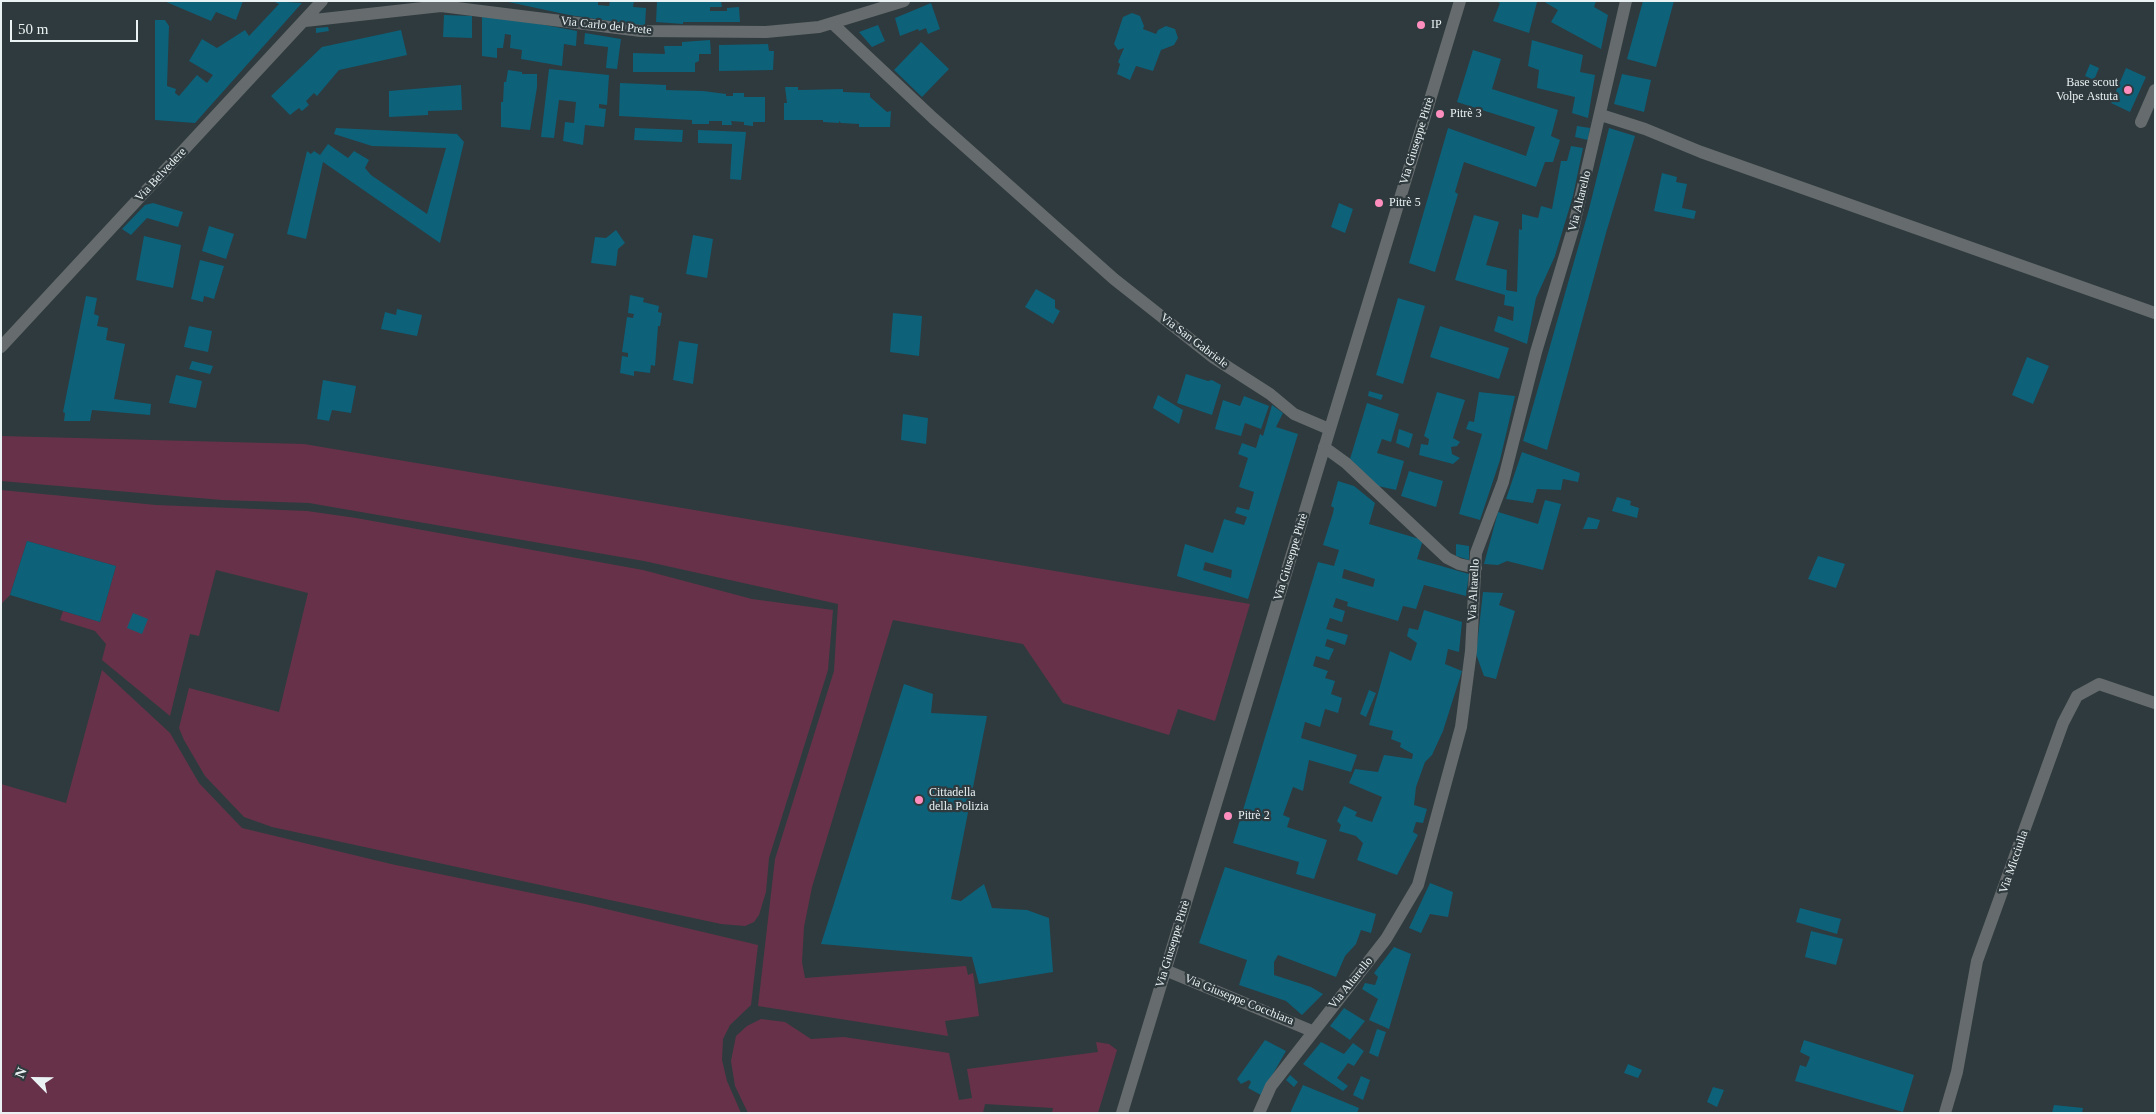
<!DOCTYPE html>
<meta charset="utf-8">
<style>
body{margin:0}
#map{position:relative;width:2156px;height:1114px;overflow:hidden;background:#2f3a3e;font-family:Georgia,serif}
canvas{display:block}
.frame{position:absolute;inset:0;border:2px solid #ebf2f4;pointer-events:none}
.north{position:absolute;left:10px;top:1054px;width:50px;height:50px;-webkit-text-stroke:4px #2f3a3e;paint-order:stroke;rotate:293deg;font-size:14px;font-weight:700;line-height:20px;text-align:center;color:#ebf2f4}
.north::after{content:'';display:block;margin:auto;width:18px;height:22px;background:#ebf2f4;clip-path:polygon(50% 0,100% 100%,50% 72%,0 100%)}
.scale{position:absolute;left:10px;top:20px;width:128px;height:22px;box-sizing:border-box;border:2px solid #ebf2f4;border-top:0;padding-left:6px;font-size:15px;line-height:18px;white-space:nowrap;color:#ebf2f4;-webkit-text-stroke:4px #2f3a3e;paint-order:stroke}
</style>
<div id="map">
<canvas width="2156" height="1114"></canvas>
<div class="frame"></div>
<div class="north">N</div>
<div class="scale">50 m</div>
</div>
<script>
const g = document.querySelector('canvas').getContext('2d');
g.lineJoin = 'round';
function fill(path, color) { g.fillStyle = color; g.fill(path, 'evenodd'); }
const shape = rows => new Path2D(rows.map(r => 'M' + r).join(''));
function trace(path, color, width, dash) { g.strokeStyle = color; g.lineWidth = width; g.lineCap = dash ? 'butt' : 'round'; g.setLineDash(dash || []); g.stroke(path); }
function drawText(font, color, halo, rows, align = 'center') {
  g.font = font + ' Georgia,serif'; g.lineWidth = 4.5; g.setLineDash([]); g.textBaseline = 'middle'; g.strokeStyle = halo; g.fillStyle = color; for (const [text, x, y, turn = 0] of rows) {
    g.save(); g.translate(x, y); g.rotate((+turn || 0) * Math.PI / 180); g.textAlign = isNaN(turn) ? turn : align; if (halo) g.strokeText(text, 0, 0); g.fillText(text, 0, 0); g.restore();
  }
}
const green = shape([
 [1,436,304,444,1250,604,1215,721,1178,709,1169,735,1063,703,1023,644,893,620,812,887,804,927,802,962,805,978,966,966,968,975,973,973,979,1016,945,1021,948,1036,758,1006,775,859,834,671,838,604,644,561,309,503,222,500,1,481],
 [1,490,156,505,307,511,356,518,643,570,752,599,833,610,828,670,769,858,766,892,759,915,754,922,745,926,721,924,272,827,244,817,205,776,184,740,179,728,189,688,279,712,308,593,216,570,199,636,190,634,170,716,102,660,106,644,95,631,60,620,63,611,100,622,116,566,27,541,10,595,1,604],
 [102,670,170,733,199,783,242,828,391,864,585,904,758,945,751,1005,730,1025,723,1039,722,1060,727,1081,741,1113,1,1113,1,784,66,803],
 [761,1019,785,1022,811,1039,844,1037,949,1053,959,1100,972,1098,967,1069,1098,1052,1096,1042,1109,1044,1117,1050,1098,1113,1052,1113,1053,1108,985,1104,983,1113,748,1113,735,1086,731,1061,736,1036,747,1026]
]);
const building = shape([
 [164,1,243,1,236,20,216,12,211,21],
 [273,1,302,3,195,123,155,120,155,20,165,20,169,26,167,86,176,89,175,93,179,96,197,75,207,83,213,75,189,61,202,39,217,48,245,30,249,36,279,4],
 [504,1,598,1,598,5,609,6,610,1,634,1,633,7,646,8,645,26,569,15],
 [657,1,721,1,722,7,710,7,710,11,727,11,727,8,739,7,740,22,683,22,683,24,656,22],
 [1495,1,1537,2,1529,33,1493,21,1500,3],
 [1543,1,1596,1,1594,7,1608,15,1601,49,1551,22,1558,10],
 [1643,1,1674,1,1656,67,1627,59],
 [931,3,940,29,928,34,926,28,919,31,918,29,900,36,895,18],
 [1132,13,1140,16,1144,26,1143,29,1156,34,1158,30,1166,26,1175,29,1178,38,1174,45,1161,50,1153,71,1136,66,1130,80,1117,74,1120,64,1118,62,1124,48,1118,50,1114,44,1123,17],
 [444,15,472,16,472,38,443,37],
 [482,17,513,19,577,31,576,46,564,44,562,66,521,59,522,50,510,48,511,35,505,34,503,48,497,48,497,58,482,56],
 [878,25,885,41,872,47,859,32],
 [328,27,329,31,316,33,316,28],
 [401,30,407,55,339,70,317,96,314,93,306,101,309,105,302,111,299,108,290,115,271,96,322,47],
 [585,33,621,39,617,69,606,68,608,47,584,44],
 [710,40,711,54,699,54,699,61,695,63,695,72,633,72,633,53,665,54,664,46,682,46,682,42],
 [1532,40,1583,55,1580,72,1595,75,1588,118,1572,113,1575,97,1537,88,1539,70,1528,66],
 [921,42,949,69,922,97,894,70],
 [768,44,769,51,774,51,773,70,719,71,719,45],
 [1473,50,1501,59,1492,89,1558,110,1551,136,1560,140,1553,162,1545,162,1536,187,1464,162,1455,192,1458,194,1435,272,1409,263,1448,128,1526,156,1535,127,1457,102],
 [2090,64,2099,68,2094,80,2085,76],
 [2126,68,2146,77,2130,112,2111,103],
 [549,69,609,75,607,105,599,104,599,108,606,109,604,127,585,125,583,145,563,141,565,122,574,123,576,102,559,100,554,138,541,137],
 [508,70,522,72,522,74,537,74,537,87,530,130,501,127,501,102,503,102,504,82,506,82],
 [1622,74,1651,80,1644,112,1614,104],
 [620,83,666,85,666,90,703,91,726,94,726,96,733,96,733,93,744,93,744,97,765,97,765,122,753,122,753,126,744,125,744,122,731,121,732,125,722,125,722,121,709,121,709,124,692,124,692,120,619,116],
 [461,85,462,110,428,111,428,115,389,117,389,91],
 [785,87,798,87,798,90,801,90,843,89,843,92,870,93,870,97,887,112,891,111,890,127,859,127,859,124,841,123,839,121,839,123,823,122,823,120,784,120,784,103,787,103],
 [1577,126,1590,128,1588,140,1575,137],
 [336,128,457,134,464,142,440,243,323,162,306,239,287,234,307,151,311,154,314,151,320,155,328,144,348,158,354,151,369,160,365,168,371,175,427,214,446,148,372,146,334,134],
 [635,128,683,130,682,142,634,140],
 [1609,128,1635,136,1606,233,1547,450,1523,441,1589,209],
 [698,130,746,132,741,180,730,179,732,144,698,143],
 [1571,146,1583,148,1573,196,1555,256,1536,298,1527,344,1494,331,1498,316,1513,321,1514,307,1504,305,1505,295,1455,280,1474,215,1499,222,1486,265,1507,270,1506,290,1517,292,1519,229,1522,230,1522,214,1538,218,1541,206,1552,209,1561,161,1567,161],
 [1662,173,1677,177,1676,182,1687,184,1682,208,1696,211,1694,219,1654,211],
 [153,203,183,212,178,227,147,218,131,235,122,229,145,205],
 [1339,203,1353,209,1345,233,1331,227],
 [209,226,234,234,226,259,202,251],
 [616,230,625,243,618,249,616,266,591,263,595,237,606,238],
 [693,235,713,239,707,278,686,274],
 [144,236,181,245,173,288,136,280],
 [200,260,224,266,214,299,204,296,203,302,191,299],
 [1036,289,1055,300,1055,308,1060,311,1053,324,1025,307],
 [630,295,644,298,643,302,659,306,658,312,662,313,660,326,658,326,655,366,651,365,650,373,634,371,634,376,620,373,622,356,628,357,628,353,622,352,627,317,633,318,634,314,628,313],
 [86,296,97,298,94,314,99,316,97,326,108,328,106,340,125,344,114,399,151,404,150,415,92,410,90,421,64,421,65,413,63,412],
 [1398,298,1425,306,1403,384,1376,375],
 [397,309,422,315,417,336,381,329,385,312,396,315],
 [893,313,922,316,919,356,890,352],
 [189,326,212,331,208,352,184,347],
 [1440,326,1509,348,1499,379,1430,357],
 [679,341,698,344,693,384,673,380],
 [2027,357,2049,366,2033,404,2012,395],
 [192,361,213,366,210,374,189,369],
 [1186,374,1208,381,1212,380,1221,385,1212,415,1177,403],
 [176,375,202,381,196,408,169,403],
 [323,380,356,386,351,413,332,410,329,421,317,419],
 [1369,391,1383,395,1381,400,1368,396],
 [1437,392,1465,400,1453,438,1460,442,1457,446,1451,447,1452,454,1460,458,1453,464,1419,455,1421,444,1428,445,1429,439,1424,436],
 [1479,392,1515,396,1500,460,1480,520,1459,514,1482,434,1466,429,1469,421,1474,422],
 [1158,395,1183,410,1179,424,1153,408],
 [1244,396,1269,406,1261,429,1245,423,1241,436,1215,429,1223,400,1240,406],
 [1367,403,1399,414,1391,442,1382,439,1377,453,1404,461,1396,490,1378,486,1350,459],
 [1272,405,1283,413,1276,427,1298,434,1248,599,1177,576,1185,544,1213,553,1224,519,1244,525,1247,517,1235,513,1237,507,1249,510,1254,492,1239,487,1248,458,1238,454,1242,443,1256,448,1260,434,1263,436],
 [1205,562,1232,570,1231,578,1203,570],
 [903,414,928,418,926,444,901,440],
 [1399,429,1413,434,1409,448,1396,443],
 [1522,452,1580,473,1578,482,1563,479,1561,490,1537,489,1533,503,1506,499],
 [1409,471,1443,481,1436,507,1401,496],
 [1338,481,1354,486,1375,503,1369,524,1423,540,1417,559,1469,574,1466,596,1424,585,1416,609,1403,606,1398,621,1347,606,1348,602,1336,598,1333,607,1345,611,1342,622,1330,618,1326,629,1348,635,1345,645,1327,639,1325,646,1334,649,1329,660,1316,656,1313,666,1328,671,1325,678,1335,681,1331,694,1342,698,1338,713,1325,709,1320,727,1305,722,1301,738,1357,755,1351,772,1309,760,1303,791,1293,787,1283,815,1290,818,1287,827,1327,840,1314,879,1296,874,1299,862,1233,843,1318,562,1334,566,1339,550,1323,545,1333,513,1334,508,1331,506],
 [1344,569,1375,579,1373,587,1342,578],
 [1617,497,1631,501,1630,505,1639,508,1637,518,1612,511],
 [1545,500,1561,504,1543,570,1507,561,1498,565,1484,564,1498,512,1538,524],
 [1588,517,1600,520,1597,529,1583,529],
 [27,541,116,566,100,622,10,595],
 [1456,544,1469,546,1469,560,1456,556],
 [1818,556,1845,564,1836,588,1808,579],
 [1483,592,1503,593,1499,605,1515,611,1496,679,1484,676,1476,654],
 [1424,610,1462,622,1459,652,1448,649,1445,664,1462,671,1443,731,1432,755,1425,762,1416,787,1414,805,1427,809,1423,823,1416,822,1413,832,1418,835,1397,875,1357,860,1363,843,1356,836,1339,831,1341,825,1337,821,1344,806,1357,812,1355,816,1372,822,1382,797,1349,783,1355,769,1378,772,1384,755,1412,759,1413,754,1400,747,1401,743,1391,739,1393,731,1369,725,1390,651,1411,661,1417,643,1407,636,1409,628,1418,630],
 [133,613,148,619,142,634,127,628],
 [904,684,933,694,931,713,987,716,951,899,961,901,984,884,992,908,1027,910,1049,918,1053,972,979,984,972,957,821,944],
 [1369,690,1376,693,1366,717,1360,714],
 [1225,867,1376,914,1371,933,1361,930,1356,944,1345,956,1336,977,1278,955,1274,962,1274,975,1311,987,1323,994,1302,1015,1286,1001,1239,985,1247,960,1199,943],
 [1430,883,1453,892,1448,917,1430,914,1421,933,1409,928],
 [1800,908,1841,919,1837,934,1796,922],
 [1811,931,1843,939,1836,965,1805,957],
 [1394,947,1411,954,1389,1029,1369,1020,1378,999,1362,989,1365,983,1375,985,1378,977,1374,973],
 [1344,1008,1365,1021,1350,1040,1330,1026],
 [1377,1029,1386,1032,1378,1057,1369,1053],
 [1265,1040,1286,1051,1261,1095,1248,1088,1251,1082,1249,1080,1241,1084,1237,1079],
 [1804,1040,1914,1075,1903,1112,1795,1081,1800,1065,1806,1067,1810,1057,1800,1052],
 [1321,1042,1344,1054,1353,1043,1364,1051,1354,1066,1348,1063,1337,1078,1348,1086,1343,1091,1303,1064],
 [1628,1064,1642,1070,1638,1078,1624,1073],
 [1290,1075,1298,1082,1294,1087,1286,1080],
 [1361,1076,1370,1080,1363,1100,1353,1095],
 [1303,1085,1359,1108,1357,1113,1290,1113],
 [1713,1087,1724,1090,1717,1107,1707,1102],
 [2054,1105,2083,1108,2082,1113,2052,1113]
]);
const minor = shape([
 [305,21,441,6,641,31,766,32,819,27,904,1],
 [832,23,933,118,1114,279,1214,358,1270,394,1294,414,1329,429],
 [1601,115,1645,129,1701,152,2155,313],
 [2141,122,2155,90],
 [1,347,322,1],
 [1324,447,1346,463,1447,558,1459,564,1476,568],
 [1165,970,1312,1031],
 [1122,1113,1460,1],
 [1259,1113,1271,1086,1386,939,1418,885,1461,727,1471,651,1476,553,1503,482,1536,352,1573,229,1626,1],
 [1945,1113,1957,1072,1977,961,2063,723,2077,696,2099,684,2155,703]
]);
const markers = [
 [1421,25,5,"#fe8ebe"],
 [2128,90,5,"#fe8ebe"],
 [1440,114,5,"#fe8ebe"],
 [1379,203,5,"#fe8ebe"],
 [919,800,5,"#fe8ebe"],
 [1228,816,5,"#fe8ebe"]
];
const poiNames = [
 ["IP",1431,25],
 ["Base scout",2118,83,"right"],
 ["Volpe Astuta",2118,97,"right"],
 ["Pitrè 3",1450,114],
 ["Pitrè 5",1389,203],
 ["Cittadella",929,793],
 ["della Polizia",929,807],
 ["Pitrè 2",1238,816]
];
const streetNames = [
 ["Via Carlo del Prete",606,26,6],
 ["Via Giuseppe Pitrè",1417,141,-73],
 ["Via Belvedere",161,175,-47],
 ["Via Altarello",1580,201,-76],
 ["Via San Gabriele",1194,341,37],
 ["Via Giuseppe Pitrè",1291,557,-73],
 ["Via Altarello",1474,590,-87],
 ["Via Micciulla",2014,862,-71],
 ["Via Giuseppe Pitrè",1173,944,-73],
 ["Via Altarello",1351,983,-51],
 ["Via Giuseppe Cocchiara",1239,1000,22]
];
fill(green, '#673249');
fill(building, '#0d6179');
trace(minor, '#666b6d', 12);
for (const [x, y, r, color] of markers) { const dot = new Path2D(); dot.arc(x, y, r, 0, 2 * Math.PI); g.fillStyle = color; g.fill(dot); trace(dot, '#2f3a3e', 2); }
drawText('12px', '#ebf2f4', '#2f3a3e', poiNames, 'left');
drawText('12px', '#ebf2f4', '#2f3a3e', streetNames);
</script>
